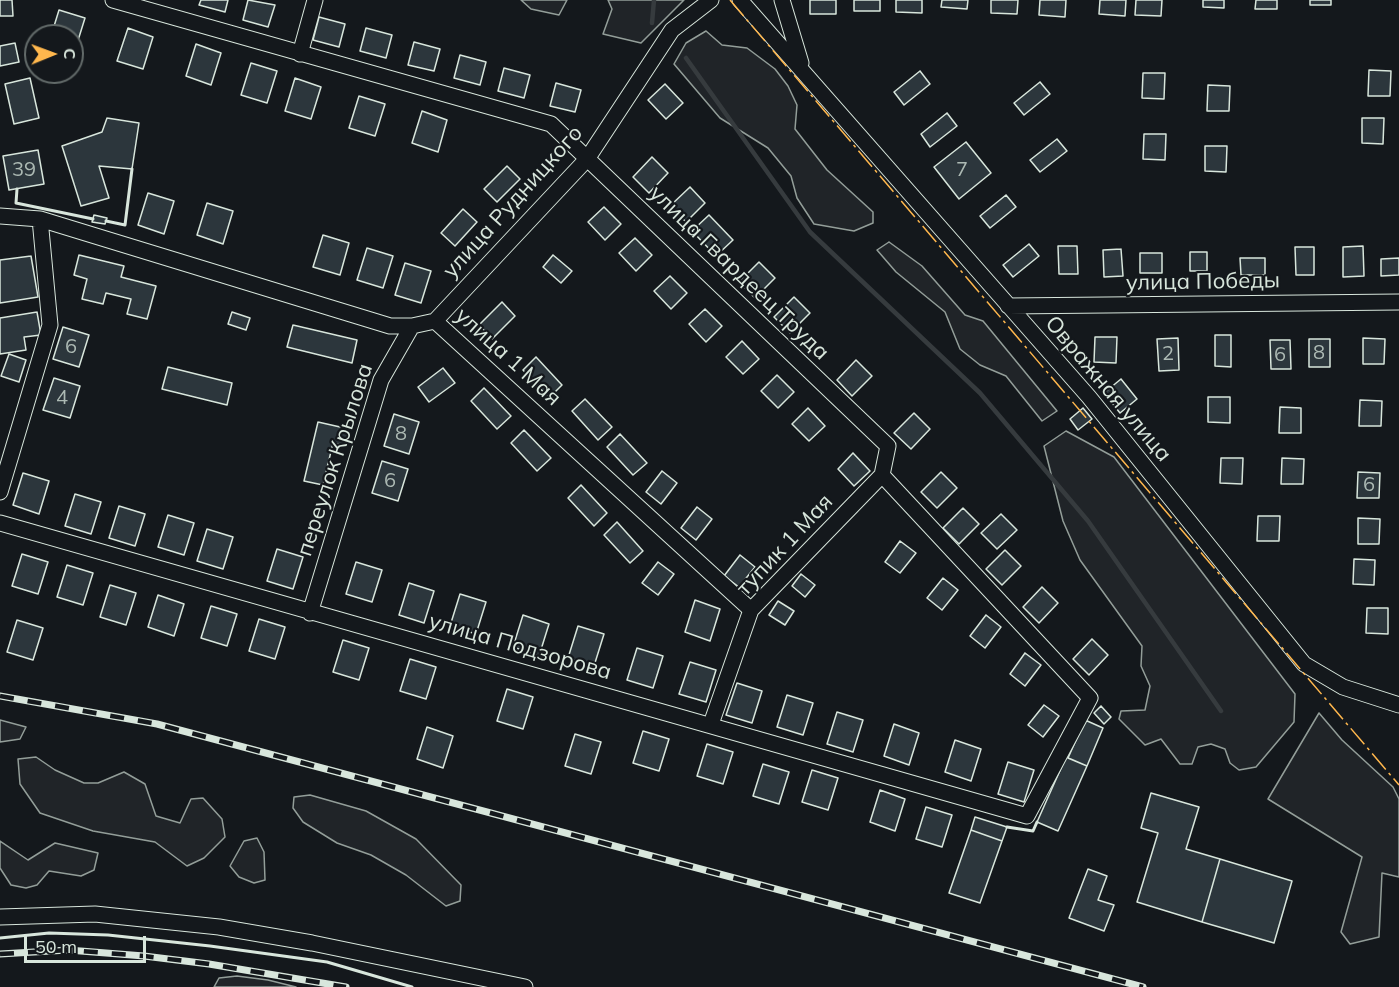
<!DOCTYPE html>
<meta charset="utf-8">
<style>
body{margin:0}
#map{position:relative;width:1399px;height:987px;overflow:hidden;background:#14181c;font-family:Mulish,sans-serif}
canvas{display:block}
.north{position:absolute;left:24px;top:24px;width:60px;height:60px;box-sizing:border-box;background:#14181c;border:2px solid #626a69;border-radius:50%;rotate:89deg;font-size:16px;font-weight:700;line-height:24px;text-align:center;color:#d8e6dc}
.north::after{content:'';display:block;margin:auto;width:21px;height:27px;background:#ffb74d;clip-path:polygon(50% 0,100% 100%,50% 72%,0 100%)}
.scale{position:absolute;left:24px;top:936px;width:122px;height:27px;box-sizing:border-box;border:3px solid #d8e6dc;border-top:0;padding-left:8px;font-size:18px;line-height:21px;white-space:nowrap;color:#d8e6dc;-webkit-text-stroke:4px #14181c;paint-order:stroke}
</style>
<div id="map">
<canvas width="1399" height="987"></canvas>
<div class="north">С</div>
<div class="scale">50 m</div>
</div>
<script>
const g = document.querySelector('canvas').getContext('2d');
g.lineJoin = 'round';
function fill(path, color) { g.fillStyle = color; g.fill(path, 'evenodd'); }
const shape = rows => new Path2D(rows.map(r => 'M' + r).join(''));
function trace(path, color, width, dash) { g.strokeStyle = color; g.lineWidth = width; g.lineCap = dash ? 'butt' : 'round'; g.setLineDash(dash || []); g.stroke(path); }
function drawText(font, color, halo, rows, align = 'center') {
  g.font = font + ' Mulish,sans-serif'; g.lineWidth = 4.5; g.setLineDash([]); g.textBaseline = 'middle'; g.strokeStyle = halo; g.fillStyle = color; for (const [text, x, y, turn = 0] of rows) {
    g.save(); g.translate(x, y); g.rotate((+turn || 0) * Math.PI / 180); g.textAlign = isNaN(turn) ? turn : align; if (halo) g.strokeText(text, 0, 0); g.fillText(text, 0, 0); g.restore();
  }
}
const green = shape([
 [521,0,567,0,559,15,531,9,521,0],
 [608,0,684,0,641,43,603,34,612,9,608,0],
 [706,31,722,45,747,48,775,69,788,86,797,105,795,129,827,170,873,212,873,223,854,231,814,224,797,198,791,176,768,148,720,118,674,64,686,43,706,31],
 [889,242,922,266,965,315,983,321,1057,411,1042,421,1006,376,980,365,960,349,945,312,896,272,877,250,889,242],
 [1066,431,1114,457,1295,694,1294,722,1256,767,1239,770,1230,763,1225,749,1211,744,1198,747,1192,764,1180,764,1161,739,1145,745,1119,719,1121,711,1145,710,1150,686,1141,666,1142,646,1080,560,1063,521,1044,446,1066,431],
 [1319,713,1342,740,1393,787,1399,799,1399,877,1382,873,1379,937,1350,944,1341,932,1362,857,1268,799,1319,713],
 [0,720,26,727,20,739,0,742,0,720],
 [36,757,55,770,84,783,98,783,124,772,145,784,156,816,180,823,191,799,203,798,222,819,225,837,204,858,187,866,155,842,93,831,40,813,20,784,18,759,36,757],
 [310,795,366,811,416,839,461,885,460,901,446,906,406,875,371,855,337,843,303,822,293,808,294,797,310,795],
 [257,838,264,852,265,880,254,883,239,877,230,866,244,841,257,838],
 [0,841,28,860,55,843,98,853,94,870,81,876,49,871,37,885,26,888,11,885,0,868,0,841],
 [237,976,268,980,296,987,214,987,219,978,237,976]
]);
const stream = shape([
 [652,23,654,0],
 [686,58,810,232,980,393,1088,521,1221,711]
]);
const building = shape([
 [0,0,12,0,13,16,0,16,0,0],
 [201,0,228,0,225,12,199,5,201,0],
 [248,0,275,5,268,27,243,20,248,0],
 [810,0,836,0,836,14,810,14,810,0],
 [854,0,880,0,880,11,854,11,854,0],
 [896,0,922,0,922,13,896,12,896,0],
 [942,0,968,0,967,9,941,7,942,0],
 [991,0,1018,0,1017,14,991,13,991,0],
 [1040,0,1066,0,1065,17,1039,15,1040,0],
 [1100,0,1126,0,1125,16,1099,14,1100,0],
 [1136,0,1162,0,1161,16,1135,15,1136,0],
 [1203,0,1224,0,1224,8,1203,7,1203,0],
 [1256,0,1277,0,1277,9,1255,9,1256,0],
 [1310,0,1331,0,1331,5,1310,5,1310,0],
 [59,10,85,18,75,50,72,49,72,36,51,36,59,10],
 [319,17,345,24,339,47,313,40,319,17],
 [128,28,153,37,143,69,117,61,128,28],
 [366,28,392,35,386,58,360,51,366,28],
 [414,42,440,49,434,71,408,65,414,42],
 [15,43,19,62,0,66,0,46,15,43],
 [196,44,221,53,211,85,186,76,196,44],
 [460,55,486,62,480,85,454,78,460,55],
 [251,63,277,71,267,103,241,95,251,63],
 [504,68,530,75,524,98,498,91,504,68],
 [1369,70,1391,71,1390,96,1368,96,1369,70],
 [920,71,930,84,904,105,894,92,920,71],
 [1143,73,1165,73,1164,99,1142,98,1143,73],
 [30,78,39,118,14,124,5,84,30,78],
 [295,78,321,87,311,119,285,111,295,78],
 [1040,82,1050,94,1024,115,1014,103,1040,82],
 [556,83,581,90,575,112,550,106,556,83],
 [665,84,683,103,666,119,648,100,665,84],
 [1208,85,1230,86,1229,111,1207,111,1208,85],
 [359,96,385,104,375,136,349,128,359,96],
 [422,111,447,120,438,152,412,143,422,111],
 [947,113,957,126,930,147,921,134,947,113],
 [107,118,139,123,132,169,99,166,109,198,81,206,62,146,102,132,107,118],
 [1362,118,1384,118,1383,144,1362,143,1362,118],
 [1144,134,1166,134,1165,160,1143,159,1144,134],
 [1057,139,1067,151,1040,172,1030,160,1057,139],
 [966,142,991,173,959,199,934,167,966,142],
 [1205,146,1227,146,1226,172,1205,171,1205,146],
 [38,150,44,184,9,190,3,156,38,150],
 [652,157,668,173,649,193,633,177,652,157],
 [507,166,520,179,497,202,484,189,507,166],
 [690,187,705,203,686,222,670,206,690,187],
 [148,193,174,201,164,234,138,225,148,193],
 [1006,195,1016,207,990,228,980,216,1006,195],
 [207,203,233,211,223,244,197,235,207,203],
 [604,207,621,224,605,240,588,222,604,207],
 [463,209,477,222,455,246,441,233,463,209],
 [94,215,107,218,105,224,92,222,94,215],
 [709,215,733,240,716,256,692,231,709,215],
 [323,235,349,243,340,275,313,267,323,235],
 [635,238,652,255,636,271,619,253,635,238],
 [1029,244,1039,256,1013,277,1003,265,1029,244],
 [1058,246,1077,246,1078,274,1059,274,1058,246],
 [1363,246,1364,276,1343,277,1343,247,1363,246],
 [1295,247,1314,247,1314,275,1296,275,1295,247],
 [367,248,393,256,383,288,357,280,367,248],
 [1121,249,1123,276,1104,277,1103,250,1121,249],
 [1190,252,1207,252,1207,271,1190,271,1190,252],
 [1140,253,1162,253,1162,273,1140,273,1140,253],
 [79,255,124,266,121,277,156,286,147,319,127,314,131,299,106,293,103,304,82,299,87,279,74,275,79,255],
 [553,255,572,271,561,283,543,267,553,255],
 [31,256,38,297,0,303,0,260,31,256],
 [1240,258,1265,258,1265,275,1241,275,1240,258],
 [1399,258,1399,275,1381,276,1381,259,1399,258],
 [759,262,775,278,755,298,739,282,759,262],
 [405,263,431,271,421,303,395,295,405,263],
 [670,276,687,293,671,309,654,291,670,276],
 [794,297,810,313,790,333,774,317,794,297],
 [502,302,515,316,492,339,479,325,502,302],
 [705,309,722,326,706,342,689,324,705,309],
 [37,312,41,335,24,337,26,350,0,354,0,318,37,312],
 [232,312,250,318,246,330,228,324,232,312],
 [293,325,357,340,352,363,287,347,293,325],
 [63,327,89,335,79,367,53,359,63,327],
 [1215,335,1231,335,1231,367,1215,366,1215,335],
 [1095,337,1117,337,1116,363,1094,362,1095,337],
 [1178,338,1179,370,1159,371,1157,339,1178,338],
 [1363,338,1385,339,1384,364,1363,364,1363,338],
 [1309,339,1330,339,1330,367,1309,367,1309,339],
 [1270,340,1290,340,1291,369,1271,369,1270,340],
 [742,341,759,359,743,374,726,357,742,341],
 [9,354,26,360,19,382,1,376,9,354],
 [536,357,562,385,549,398,523,370,536,357],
 [856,360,872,376,852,396,837,380,856,360],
 [168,367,232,383,227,405,162,389,168,367],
 [443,368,455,383,429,402,418,387,443,368],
 [777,375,794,392,778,408,761,391,777,375],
 [54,378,80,386,70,418,43,410,54,378],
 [1121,379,1137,399,1120,413,1104,393,1121,379],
 [484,388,511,416,497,429,471,401,484,388],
 [1208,397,1230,397,1230,423,1208,422,1208,397],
 [585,399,612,427,598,440,572,411,585,399],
 [1360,400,1382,401,1381,426,1359,426,1360,400],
 [1280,407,1301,408,1301,433,1279,433,1280,407],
 [808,408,825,426,809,441,792,424,808,408],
 [1083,408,1092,419,1078,430,1070,419,1083,408],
 [914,413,930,429,911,449,894,433,914,413],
 [394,414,419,422,409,454,384,446,394,414],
 [318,422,349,429,345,446,333,443,323,485,304,481,318,422],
 [524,430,551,458,537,471,511,443,524,430],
 [620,434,647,463,633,475,607,447,620,434],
 [853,453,870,471,854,486,838,469,853,453],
 [1221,458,1243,458,1242,484,1220,483,1221,458],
 [1282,458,1304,459,1303,484,1281,484,1282,458],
 [382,461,408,469,398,501,372,493,382,461],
 [662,471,677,483,661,504,646,492,662,471],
 [941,472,957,488,937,508,921,492,941,472],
 [1358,472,1380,473,1379,498,1357,498,1358,472],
 [23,473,49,481,39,514,13,505,23,473],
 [581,485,607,513,594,526,568,498,581,485],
 [75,494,101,502,91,534,65,526,75,494],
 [119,506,145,514,135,546,109,538,119,506],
 [697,507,712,519,696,540,681,528,697,507],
 [963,508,979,524,959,544,943,528,963,508],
 [1001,514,1017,530,997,549,981,533,1001,514],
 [168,515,194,523,184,555,158,547,168,515],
 [1258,516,1280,516,1279,541,1257,541,1258,516],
 [1358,518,1380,519,1379,544,1358,544,1358,518],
 [617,522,643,551,630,563,604,535,617,522],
 [207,529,233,537,223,569,197,561,207,529],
 [900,541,916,553,900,573,885,562,900,541],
 [277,549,303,557,293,589,267,581,277,549],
 [1005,550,1021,566,1002,585,986,569,1005,550],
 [22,554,48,562,38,594,12,586,22,554],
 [740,555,755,567,739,587,724,576,740,555],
 [1354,559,1375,560,1374,585,1353,584,1354,559],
 [356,562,382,570,372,602,346,594,356,562],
 [658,562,674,574,658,595,642,583,658,562],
 [67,565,93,573,83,605,57,597,67,565],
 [801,574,815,585,805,597,792,586,801,574],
 [943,578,958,590,942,610,927,598,943,578],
 [409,583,434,591,424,623,399,615,409,583],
 [110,585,136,593,126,625,100,617,110,585],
 [1042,587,1058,603,1039,623,1023,607,1042,587],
 [460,594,486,602,476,634,450,626,460,594],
 [158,595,184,604,174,636,148,627,158,595],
 [695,600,720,609,710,641,685,632,695,600],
 [778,601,794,611,785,625,769,615,778,601],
 [211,606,237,614,227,646,201,638,211,606],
 [1367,608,1388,608,1388,634,1366,633,1367,608],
 [523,615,549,624,539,656,513,647,523,615],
 [986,615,1001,627,985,648,970,636,986,615],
 [259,619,285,627,275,659,249,651,259,619],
 [17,620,43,628,33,660,7,652,17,620],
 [578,626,604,634,594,666,568,658,578,626],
 [1092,639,1108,655,1089,675,1073,659,1092,639],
 [343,640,369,648,359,680,333,672,343,640],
 [637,648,663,656,653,688,627,680,637,648],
 [1025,653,1041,665,1025,686,1010,674,1025,653],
 [410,659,436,667,426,699,400,691,410,659],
 [690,662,716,670,706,702,679,694,690,662],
 [737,683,762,691,752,723,726,715,737,683],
 [507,689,533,697,523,729,497,721,507,689],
 [787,695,813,703,803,735,777,727,787,695],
 [1044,705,1059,716,1043,737,1028,725,1044,705],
 [1101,706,1111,717,1104,724,1094,713,1101,706],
 [837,712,863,720,853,752,827,744,837,712],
 [1085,720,1103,728,1087,766,1068,758,1085,720],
 [894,724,919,733,909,765,884,756,894,724],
 [427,727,453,736,443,768,417,759,427,727],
 [643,731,669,739,659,771,633,763,643,731],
 [575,734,601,742,591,774,565,766,575,734],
 [955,740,981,749,971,781,945,772,955,740],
 [707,744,733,752,723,784,697,776,707,744],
 [1066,757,1087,766,1058,831,1037,822,1066,757],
 [1008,762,1034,770,1024,802,998,794,1008,762],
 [763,764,789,772,779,804,753,796,763,764],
 [812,770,838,778,828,810,802,802,812,770],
 [880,790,905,799,895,831,870,822,880,790],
 [1151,793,1199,807,1186,849,1220,859,1202,922,1137,902,1158,833,1141,828,1151,793],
 [926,807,952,815,942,847,916,839,926,807],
 [975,817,1007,827,1002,841,971,830,975,817],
 [971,830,1002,841,980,903,949,893,971,830],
 [1220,859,1292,881,1274,943,1202,922,1220,859],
 [1088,869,1107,876,1098,900,1114,905,1104,931,1069,918,1088,869]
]);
const minor = shape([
 [740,0,1089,397,1304,664,1343,687,1399,705],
 [782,0,801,63],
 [300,54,315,0],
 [0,216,40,219,390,326,412,326,435,321],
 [1008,306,1399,302],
 [435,321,751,610],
 [435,321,587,159,672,30,711,0],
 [0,492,50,325,40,219],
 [0,523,1027,816,1090,698,882,475,888,446,551,124,113,0],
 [310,613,381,380,412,326],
 [711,724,751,610,882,475],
 [0,917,95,914,219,927,312,943,525,987]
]);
const rail = shape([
 [0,696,157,724,1143,987],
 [0,954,68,950,144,956,209,964,346,987]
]);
const wall = shape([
 [17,189,16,203,93,219],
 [106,221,125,225,132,169],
 [1007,827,1033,831,1037,822],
 [0,938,49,933,108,935,210,946,327,962,412,987]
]);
const power = shape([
 [730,0,1399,785]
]);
const numberNames = [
 ["39",24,170],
 ["7",962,170],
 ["6",71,347],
 ["8",1319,353],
 ["2",1168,354],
 ["6",1280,355],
 ["4",62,398],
 ["8",401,434],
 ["6",390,481],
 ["6",1369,485]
];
const streetNames = [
 ["улица Рудницкого",513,202,-48],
 ["улица Гвардеец Труда",739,273,44],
 ["улица Победы",1203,282,-1],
 ["улица 1 Мая",508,357,42],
 ["Овражная улица",1108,389,50],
 ["переулок Крылова",335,460,-72],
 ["тупик 1 Мая",785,545,-47],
 ["улица Подзорова",520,647,16]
];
fill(green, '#202428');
trace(green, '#939e99', 1.5);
trace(stream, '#363b3e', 4.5);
fill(building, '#2c363c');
trace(building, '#d8e6dc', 1.5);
trace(minor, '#d8e6dc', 17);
trace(minor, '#14181c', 15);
trace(rail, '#d8e6dc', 7);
trace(rail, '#14181c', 4.5, [14]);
trace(wall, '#d8e6dc', 3);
trace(power, '#ffb74d', 1.5, [21, 4.5, 3, 4.5]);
drawText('20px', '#adbab4', null, numberNames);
drawText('22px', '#d8e6dc', '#14181c', streetNames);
</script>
